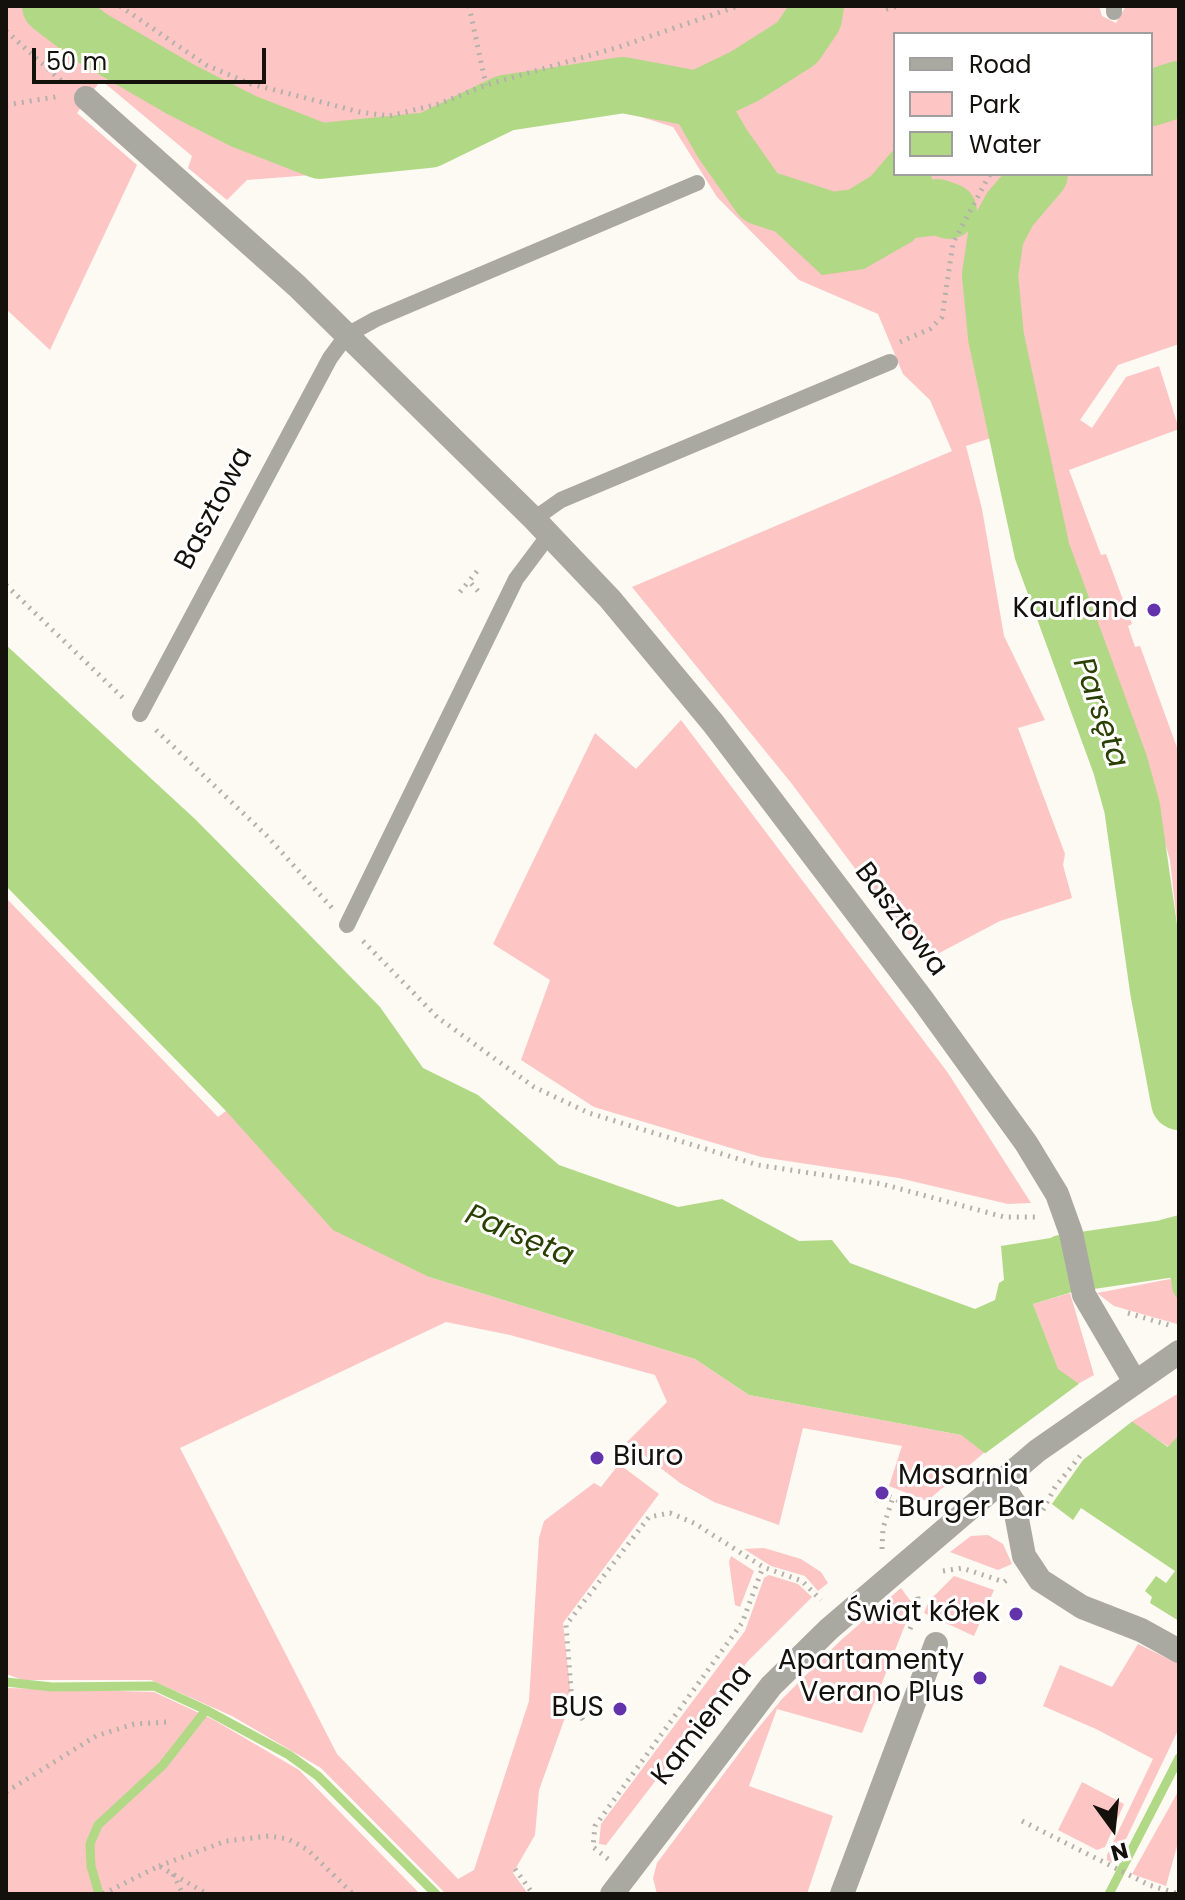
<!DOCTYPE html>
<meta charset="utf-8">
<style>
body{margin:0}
#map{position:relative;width:1185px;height:1900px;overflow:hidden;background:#fdf9f3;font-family:Poppins,sans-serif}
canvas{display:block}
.frame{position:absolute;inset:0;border:8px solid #14100b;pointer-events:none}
.legend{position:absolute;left:893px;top:32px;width:260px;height:144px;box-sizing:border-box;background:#fff;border:2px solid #a19f9d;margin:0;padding:10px 14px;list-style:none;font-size:24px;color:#14100b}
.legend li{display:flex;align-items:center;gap:16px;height:40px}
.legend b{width:40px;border:2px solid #a19f9d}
.north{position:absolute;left:1073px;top:1788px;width:80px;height:80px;-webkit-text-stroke:6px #fff;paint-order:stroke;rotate:165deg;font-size:22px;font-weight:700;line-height:32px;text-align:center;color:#14100b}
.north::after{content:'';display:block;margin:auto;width:28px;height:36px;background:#14100b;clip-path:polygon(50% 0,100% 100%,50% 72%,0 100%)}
.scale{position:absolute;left:32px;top:48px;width:234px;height:36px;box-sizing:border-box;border:4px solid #14100b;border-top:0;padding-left:10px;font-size:24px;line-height:28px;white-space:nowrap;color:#14100b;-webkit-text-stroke:6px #fff;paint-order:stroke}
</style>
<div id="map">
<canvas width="1185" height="1900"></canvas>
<div class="frame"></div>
<ul class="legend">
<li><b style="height:10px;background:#a9a8a1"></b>Road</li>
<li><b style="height:22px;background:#fdc5c4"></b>Park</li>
<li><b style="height:22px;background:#b1d885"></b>Water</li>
</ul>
<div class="north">N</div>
<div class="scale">50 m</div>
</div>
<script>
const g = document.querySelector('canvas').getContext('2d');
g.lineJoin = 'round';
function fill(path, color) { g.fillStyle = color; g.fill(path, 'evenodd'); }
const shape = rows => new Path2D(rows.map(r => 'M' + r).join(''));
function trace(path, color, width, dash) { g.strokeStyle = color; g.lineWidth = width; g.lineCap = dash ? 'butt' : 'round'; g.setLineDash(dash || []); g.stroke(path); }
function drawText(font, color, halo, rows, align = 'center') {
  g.font = font + ' Poppins,sans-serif'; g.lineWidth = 6; g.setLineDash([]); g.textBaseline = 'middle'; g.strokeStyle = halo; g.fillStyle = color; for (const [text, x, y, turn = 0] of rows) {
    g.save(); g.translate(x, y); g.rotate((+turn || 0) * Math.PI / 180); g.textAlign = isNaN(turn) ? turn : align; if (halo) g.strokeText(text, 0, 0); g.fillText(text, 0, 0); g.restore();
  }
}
const green = shape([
 [6,6,1099,6,1102,16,1116,23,1126,6,1179,6,1179,76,1151,86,1151,34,895,34,895,174,1024,174,1000,203,982,240,971,332,994,437,966,446,982,509,1004,636,1045,720,1018,728,1065,854,1063,865,1072,898,1000,921,924,961,792,784,632,587,952,451,930,400,903,374,878,314,799,280,717,197,673,127,604,105,544,106,430,160,376,170,247,180,227,200,188,168,192,156,101,80,77,113,137,165,50,350,6,309],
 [1179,102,1179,344,1118,365,1080,420,1092,428,1126,377,1159,366,1179,429,1069,470,1101,555,1106,554,1132,624,1128,626,1135,647,1140,646,1179,753,1179,941,1170,860,1140,755,1060,529,1033,424,1022,341,1003,280,1004,244,1026,206,1061,174,1151,174,1151,114],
 [681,720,948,1073,1031,1203,1008,1204,899,1178,761,1157,594,1107,521,1060,550,980,493,944,595,733,636,769],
 [6,898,218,1117,226,1111,429,1277,695,1359,749,1395,961,1435,985,1452,927,1501,889,1486,902,1446,803,1428,779,1525,714,1502,680,1483,627,1442,667,1402,655,1375,510,1335,446,1322,180,1448,337,1754,458,1879,474,1870,529,1701,539,1538,544,1521,594,1483,601,1487,619,1464,659,1494,563,1623,570,1688,567,1712,539,1790,535,1835,513,1873,528,1894,446,1894,321,1768,232,1716,151,1680,23,1680,6,1674],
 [1170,1279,1179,1301,1177,1324,1114,1306,1097,1293],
 [1070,1293,1094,1375,1076,1385,1058,1370,1033,1304],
 [1179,1393,1179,1435,1169,1447,1131,1422],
 [988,1535,1003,1544,1012,1564,998,1570,950,1552,971,1536],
 [764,1548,801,1559,821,1572,828,1583,818,1591,805,1576,771,1566,744,1549],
 [731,1556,754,1571,740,1607,735,1605,729,1562],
 [769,1575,798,1584,812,1597,748,1661,606,1845,599,1844,601,1824,745,1631,764,1578],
 [954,1576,994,1590,974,1636,924,1613,929,1601],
 [901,1588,912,1603,911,1610,862,1733,777,1709,749,1786,833,1816,807,1894,657,1894,653,1878,657,1863,755,1732,782,1699,840,1641],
 [1138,1644,1179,1664,1179,1728,1114,1864,1107,1860,1107,1855,1153,1759,1096,1729,1043,1706,1060,1665,1112,1687],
 [6,1688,154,1692,214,1720,299,1770,420,1894,6,1894],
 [1082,1782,1124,1804,1105,1847,1097,1850,1058,1830],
 [1179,1790,1179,1839,1166,1886,1132,1874]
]);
const water = shape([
 [895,148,895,174,931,174,938,207,913,241,864,269,822,275,752,210,770,187,832,200,871,176],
 [6,645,195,819,294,919,380,1007,423,1068,478,1095,559,1165,678,1207,722,1199,799,1241,832,1240,850,1263,975,1309,995,1300,999,1283,1004,1280,1001,1246,1057,1237,1069,1293,1033,1304,1058,1369,1168,1447,1179,1435,1179,1621,1150,1603,1152,1597,1145,1591,1156,1576,1166,1583,1175,1571,1081,1508,1073,1520,961,1435,749,1395,695,1359,429,1277,333,1230,226,1111,6,886],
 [1179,1215,1179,1301,1173,1292,1160,1220]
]);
const pier = shape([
 [1080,1383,1134,1420,1083,1460,1049,1508,983,1455]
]);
const stream = shape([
 [6,1682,52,1687,154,1686,206,1710,289,1755,318,1776,436,1894],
 [99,1894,91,1866,90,1844,98,1825,163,1765,206,1710],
 [1109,1894,1179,1758]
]);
const canal = shape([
 [1060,1251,1163,1236],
 [1066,1277,1168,1262]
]);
const river = shape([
 [50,6,92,38,180,89,243,121,320,151,429,140,505,103,623,85,697,99,722,143,760,197,831,220,938,207,949,211],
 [1151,98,1179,89],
 [697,99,745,76,797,43,814,18,816,6],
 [1040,174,1010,209,996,235,990,275,996,337,1042,551,1120,764,1132,807,1158,990,1179,1102]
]);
const path = shape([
 [120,6,206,65,251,84,360,112,389,116,439,104,486,85,619,47,738,6],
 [469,6,486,85],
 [886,9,898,6],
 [6,31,65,84],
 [6,105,61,96],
 [900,342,930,329,942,317,953,243,990,174],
 [6,585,123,698],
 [478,591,469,581,478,570],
 [460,592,469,581],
 [156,730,267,836,332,908],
 [363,941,437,1017,534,1087,589,1113,758,1165,882,1184,1004,1217,1039,1217],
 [1128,1313,1172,1326],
 [882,1493,923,1512],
 [1043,1510,1055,1487,1080,1456],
 [882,1549,883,1528,893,1497],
 [943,1571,962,1568,1004,1582,1009,1578],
 [910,1629,919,1605,917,1592],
 [583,1720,572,1703,566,1625,649,1517,670,1513,694,1523,763,1567,802,1581,821,1600],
 [6,1792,96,1736,134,1724,167,1722],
 [1022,1821,1149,1885,1179,1894],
 [608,1859,593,1847,595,1826,742,1623,763,1567],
 [159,1866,226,1841,269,1836,288,1839,308,1850,353,1894],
 [515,1869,533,1894],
 [173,1874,183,1894],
 [103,1894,159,1866,207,1894]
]);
const service = shape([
 [1114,12,1114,6],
 [534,519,561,500,890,362],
 [140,714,330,358,347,335,376,319,697,183],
 [347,925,516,579,549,535]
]);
const minor = shape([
 [86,98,297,286,534,519,610,599,713,723,922,999,1026,1143,1057,1194,1071,1233,1084,1295,1135,1382],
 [1000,1482,1014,1503,1024,1556,1040,1580,1082,1607,1141,1630,1179,1651],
 [842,1894,936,1644]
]);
const tertiary = shape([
 [612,1894,771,1686,829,1629,1037,1451,1179,1352]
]);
const markers = [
 [1154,610,8,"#6333ab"],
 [597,1458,8,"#6333ab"],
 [882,1493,8,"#6333ab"],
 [1016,1614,8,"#6333ab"],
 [980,1678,8,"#6333ab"],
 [620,1709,8,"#6333ab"]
];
const streetNames = [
 ["Basztowa",215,509,-62],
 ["Basztowa",900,920,53],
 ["Kamienna",703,1726,-52]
];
const poiNames = [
 ["Kaufland",1138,610],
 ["Biuro",613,1458,"left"],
 ["Masarnia",898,1477,"left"],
 ["Burger Bar",898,1509,"left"],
 ["Świat kółek",1000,1614],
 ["Apartamenty",964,1662],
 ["Verano Plus",964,1694],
 ["BUS",604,1709]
];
const waterNames = [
 ["Parsęta",1099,713,71],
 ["Parsęta",519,1237,23]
];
fill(green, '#fdc5c4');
fill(water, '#b1d885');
fill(pier, '#fdf9f3');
trace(stream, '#b1d885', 9);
trace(canal, '#b1d885', 32);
trace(river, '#b1d885', 56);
trace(path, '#b4b0aa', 5, [2, 6]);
trace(service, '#a9a8a1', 16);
trace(minor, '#a9a8a1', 24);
trace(tertiary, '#a9a8a1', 24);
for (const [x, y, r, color] of markers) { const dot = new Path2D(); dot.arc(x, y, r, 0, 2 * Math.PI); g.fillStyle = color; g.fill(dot); trace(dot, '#fff', 3); }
drawText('28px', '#14100b', '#fff', streetNames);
drawText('28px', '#14100b', '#fff', poiNames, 'right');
drawText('italic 30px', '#294002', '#fff', waterNames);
</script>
